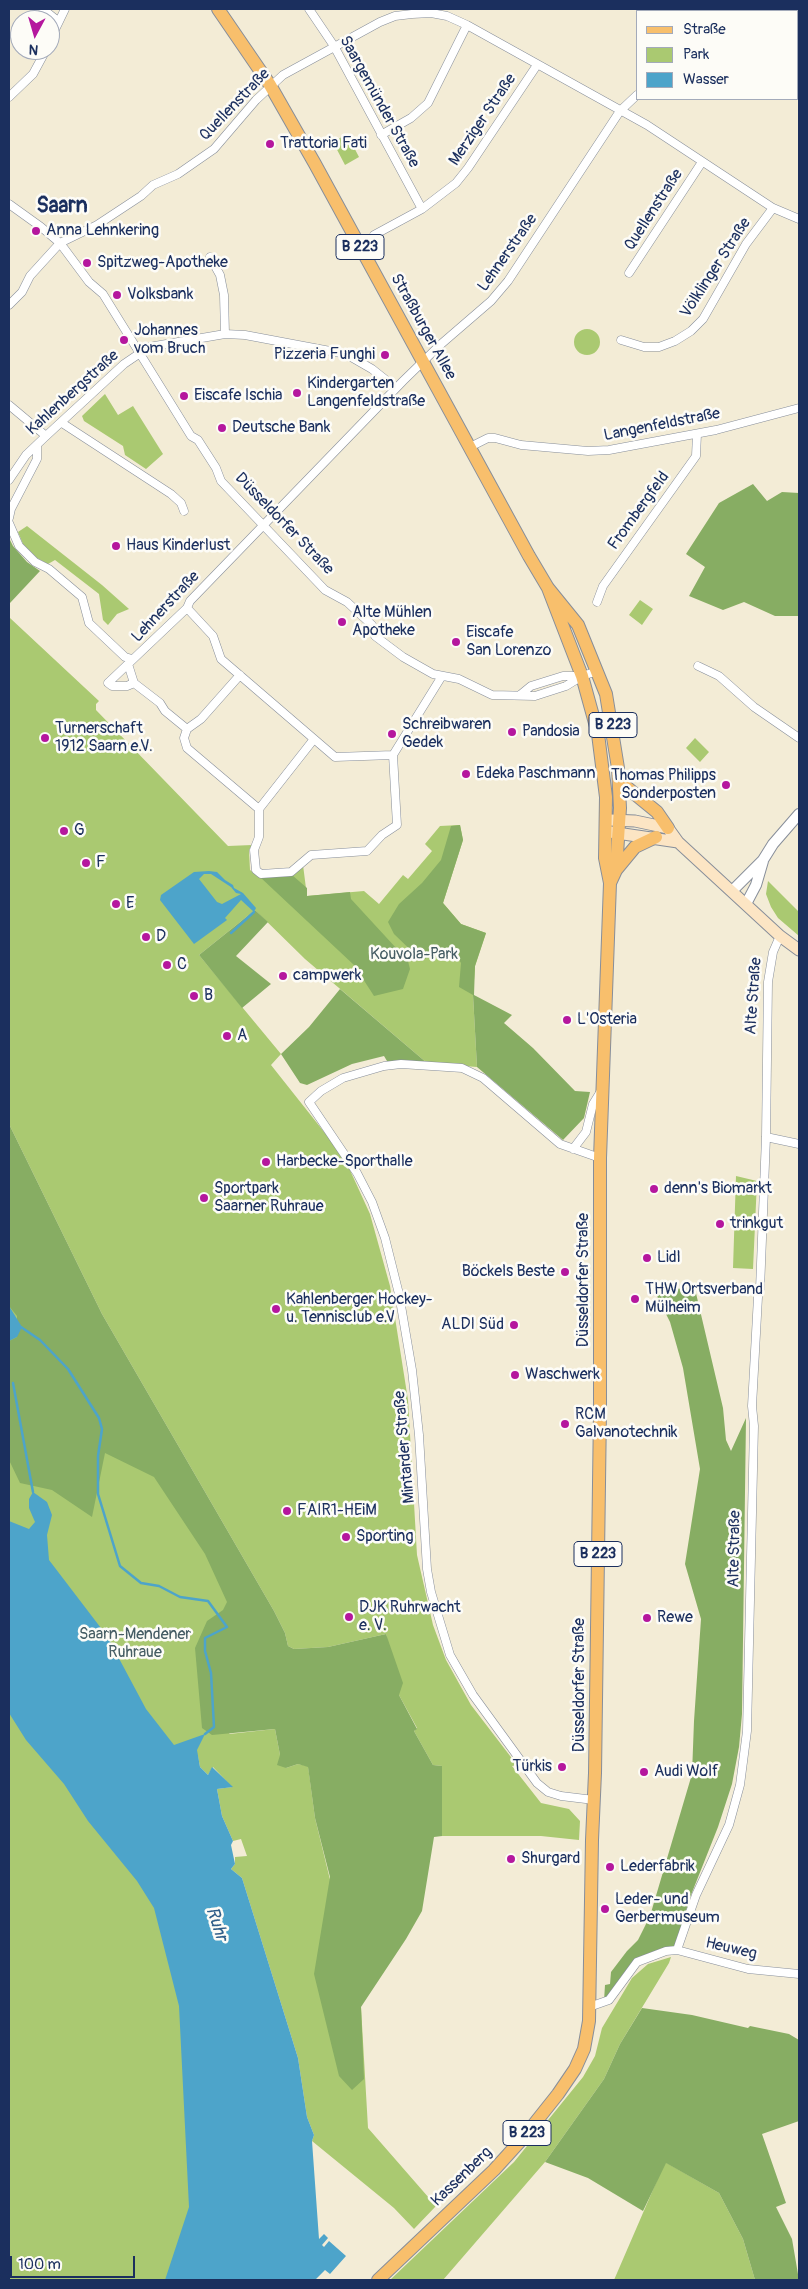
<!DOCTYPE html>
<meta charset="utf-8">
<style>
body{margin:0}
#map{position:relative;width:808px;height:2289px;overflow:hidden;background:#f3ecd6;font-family:Pangolin,sans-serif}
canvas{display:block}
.frame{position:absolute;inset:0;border:10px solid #1b2f5e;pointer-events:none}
.legend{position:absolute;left:636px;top:10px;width:162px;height:90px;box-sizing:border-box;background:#fdfcf7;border:1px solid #a3aaba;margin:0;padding:6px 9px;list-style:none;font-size:15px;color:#1b2f5e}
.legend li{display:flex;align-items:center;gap:10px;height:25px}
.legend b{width:25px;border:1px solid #a3aaba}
.north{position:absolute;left:10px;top:10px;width:50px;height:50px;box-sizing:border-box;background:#fdfcf7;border:1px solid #a3aaba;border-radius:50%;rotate:186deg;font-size:14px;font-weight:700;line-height:20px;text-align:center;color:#1b2f5e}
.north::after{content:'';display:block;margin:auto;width:18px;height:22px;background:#b5179e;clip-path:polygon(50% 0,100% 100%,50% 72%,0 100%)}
.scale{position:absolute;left:10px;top:2256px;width:125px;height:22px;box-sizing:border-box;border:2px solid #1b2f5e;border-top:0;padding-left:6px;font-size:15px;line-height:18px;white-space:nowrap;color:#1b2f5e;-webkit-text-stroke:4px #fdfcf7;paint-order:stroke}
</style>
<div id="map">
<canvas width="808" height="2289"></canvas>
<div class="frame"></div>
<ul class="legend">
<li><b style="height:6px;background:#f8bf6c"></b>Straße</li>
<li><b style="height:14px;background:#aac971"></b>Park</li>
<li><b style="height:14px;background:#4da4ca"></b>Wasser</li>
</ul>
<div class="north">N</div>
<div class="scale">100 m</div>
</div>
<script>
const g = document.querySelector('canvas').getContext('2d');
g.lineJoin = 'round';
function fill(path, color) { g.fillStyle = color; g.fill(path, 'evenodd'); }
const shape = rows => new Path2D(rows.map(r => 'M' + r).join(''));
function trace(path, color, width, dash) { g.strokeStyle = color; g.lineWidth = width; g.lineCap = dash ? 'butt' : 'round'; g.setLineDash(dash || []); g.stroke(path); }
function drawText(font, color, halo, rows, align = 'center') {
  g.font = font + ' Pangolin,sans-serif'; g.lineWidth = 5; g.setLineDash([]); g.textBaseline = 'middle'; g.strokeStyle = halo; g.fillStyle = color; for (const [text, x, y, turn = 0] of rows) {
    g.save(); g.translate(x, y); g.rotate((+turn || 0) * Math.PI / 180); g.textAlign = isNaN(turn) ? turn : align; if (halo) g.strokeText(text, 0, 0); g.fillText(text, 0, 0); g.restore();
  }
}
const green = shape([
 [347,134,359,157,345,165,333,142],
 '574 342a13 13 0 1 1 26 0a13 13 0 1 1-26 0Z',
 [105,394,118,415,133,406,163,454,146,469,125,455,123,446,84,421,82,416],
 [27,526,102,585,129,609,117,614,108,625,103,620,99,594,55,560,48,564,37,558,23,544,18,532],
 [640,600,653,609,642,625,629,615],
 [10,618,99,701,96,704,96,710,228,846,252,845,249,850,250,870,260,877,303,865,307,896,364,891,379,904,403,875,408,879,432,851,425,844,440,826,460,825,463,840,443,903,461,924,486,933,475,966,473,995,477,1067,427,1063,305,959,255,910,199,955,281,1054,271,1065,336,1147,349,1168,370,1214,390,1286,408,1400,417,1555,433,1625,446,1660,471,1705,517,1765,512,1766,541,1803,569,1809,580,1821,579,1840,541,1836,442,1836,442,1766,433,1765,414,1731,417,1728,399,1695,386,1634,328,1647,294,1649,288,1646,285,1633,274,1611,102,1314,9,1124],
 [695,738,709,752,700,762,686,748],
 [768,881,799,912,799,936,778,918,771,907,766,894],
 [9,1168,286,1652,229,1734,275,1729,280,1755,286,1768,298,1764,308,1766,315,1818,361,2007,368,2128,436,2206,414,2229,394,2208,312,2141,314,2135,307,2117,298,2058,242,1878,231,1869,235,1864,235,1857,247,1856,241,1839,233,1841,222,1816,217,1789,232,1787,213,1767,208,1775,200,1767,198,1756,236,2280,9,2280],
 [736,1176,757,1181,753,1269,733,1268],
 [671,1957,669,1963,620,2044,604,2079,545,2162,443,2280,390,2280,514,2162,583,2077,595,2056,602,2028,632,1978,648,1964],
 [665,2162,719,2193,743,2239,755,2280,614,2280]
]);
const forest = shape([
 [753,484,767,501,782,492,799,493,799,616,775,616,744,602,723,610,689,596,705,567,686,554,719,503],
 [9,538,13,546,27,562,40,571,10,603,9,619],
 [460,825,463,840,443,903,461,924,486,933,475,966,474,995,512,1015,504,1023,533,1048,575,1091,590,1092,584,1118,563,1140,477,1067,473,995,459,987,461,963,454,952,441,948,422,961,394,934,388,922,399,904,422,883,441,860,451,826],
 [292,875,307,888,307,896,350,892,351,899,408,961,410,969,403,989,374,996,354,965,260,877],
 [255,910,268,922,236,956,271,984,242,1008,199,955],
 [340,989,427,1063,387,1061,384,1056,352,1064,307,1085,300,1083,281,1054,309,1027],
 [9,1124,102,1314,274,1611,285,1633,288,1646,294,1649,328,1647,386,1634,403,1683,399,1695,417,1729,414,1731,433,1765,442,1766,442,1836,434,1837,422,1911,406,1939,361,2007,364,2079,352,2090,339,2076,314,1974,330,1877,315,1818,308,1767,298,1764,286,1768,277,1765,280,1755,275,1729,212,1735,202,1728,195,1648,207,1621,223,1610,227,1602,205,1554,154,1477,105,1453,92,1517,52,1490,20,1483,9,1460,9,1341,17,1337,17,1316,9,1306],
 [653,1288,695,1289,723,1408,726,1440,731,1451,746,1418,742,1714,739,1747,732,1784,718,1827,689,1900,676,1948,636,1960,604,2001,605,1985,610,1984,611,1972,627,1951,638,1940,650,1916,692,1774,694,1721,701,1619,685,1564,700,1469,683,1368,670,1322],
 [642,2008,692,2015,748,2028,750,2026,789,2034,799,2040,799,2121,762,2134,786,2203,776,2207,792,2239,799,2280,755,2280,743,2239,719,2193,666,2163,643,2211,588,2178,545,2162,604,2079,620,2044]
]);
const water = shape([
 [209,871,217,872,225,880,233,885,234,888,243,893,256,908,254,912,241,900,225,918,227,920,194,944,160,900,161,895,194,872],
 [204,874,211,874,231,887,236,893,241,894,222,904,217,902,199,879],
 [9,1306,22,1327,17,1337,9,1341],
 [33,1492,47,1502,52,1515,47,1535,49,1560,107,1636,146,1709,174,1745,205,1734,197,1750,200,1767,208,1775,212,1767,233,1787,217,1789,222,1816,233,1841,231,1845,235,1864,231,1869,242,1878,298,2058,307,2117,314,2135,312,2141,319,2239,324,2234,328,2238,322,2245,324,2247,329,2241,346,2256,330,2274,325,2270,315,2280,165,2280,189,2207,179,2006,154,1908,137,1881,88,1821,64,1784,26,1740,9,1713,9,1521,29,1529,35,1522,29,1508,29,1499]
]);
const stream = shape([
 [231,933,254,912],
 [21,1327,40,1340,68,1369,99,1418,102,1429,98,1456,98,1494,120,1566,141,1583,159,1586,180,1597,208,1601,227,1627,205,1638,205,1651,211,1673,214,1727,205,1734],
 [13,1383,33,1492]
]);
const minor = shape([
 [43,9,58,21],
 [309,9,334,46,422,209],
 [758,9,760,11],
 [744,11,747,9],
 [50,40,65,9],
 [797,57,799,60],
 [9,97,33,74,46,50],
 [381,135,411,118,428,103,467,25],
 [9,204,41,227,60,243,89,282,103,294,191,436,198,440,216,468,221,481,325,590,347,602,372,625,375,636,403,657,433,674,459,679,492,695,535,696,566,686,582,676,598,671],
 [374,235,422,209,456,183,468,168,537,65],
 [210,257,220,275,224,295,225,334],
 [629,273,702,162],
 [9,305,22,292,30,276,60,243,97,225,141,196,153,185,178,174,214,149,256,100,283,75,380,22,395,16,412,14,431,13,447,16,467,25,647,125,773,208,799,219],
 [621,340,644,347,659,347,675,341,691,331,703,319,746,244,773,208],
 [9,405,46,436],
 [62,423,171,494,181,503,184,511],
 [470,447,488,438,495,438,521,445,588,451,609,450,716,430,799,408],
 [9,480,26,455,46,436,124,364,149,347,225,334,245,335,346,354,372,369,396,388],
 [9,518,11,509,37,459,37,445],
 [9,523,19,546,35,562,49,569,82,597,89,623,125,657,132,659],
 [597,602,603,586,696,456,697,434],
 [187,608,213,636,221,659,335,757,393,755],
 [128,664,134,683,160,703,165,711,187,729,184,738,187,748,259,809,259,837,254,850,256,870,261,874,291,872,311,855,367,851,382,835,397,825,393,755,442,676],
 [698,666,719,676,754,707,799,738],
 [134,683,127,686,112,686,108,683,187,608,190,601,403,381,440,345,491,301,508,281,620,111,637,95],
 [520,695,531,686,563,676,581,676],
 [187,729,201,719,240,675],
 [259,809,314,739],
 [766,1137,799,1144],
 [573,1149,586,1132,593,1104,601,1091],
 [594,1800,561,1796,548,1792,537,1783,473,1695,450,1655,431,1592,427,1569,419,1435,412,1370,399,1294,385,1238,372,1202,357,1173,309,1102,321,1091,343,1078,384,1066,401,1064,462,1068,483,1078,560,1144,600,1158],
 [677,1950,696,1895,729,1825,740,1785,747,1731,754,1426,752,1406,758,1297,760,1289,766,1137,768,982,773,952,780,936],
 [589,2007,609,2000,637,1962,666,1951,677,1950,748,1969,799,1974]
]);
const tertiary = shape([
 [732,891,763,860,773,844,799,814],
 [746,904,756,885,763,861]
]);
const secondary = shape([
 [610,820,635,821,668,828,678,842,780,936,799,950],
 [610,832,678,842]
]);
const primary = shape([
 [218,9,270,85,315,164,529,556,548,588,578,625,606,694,618,768,620,808,616,870,610,883],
 [619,781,657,812,668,828],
 [616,870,635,847,656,837],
 [378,2280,494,2170,523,2138,558,2094,575,2069,584,2049,589,2021,592,1840,595,1773,600,1411,600,1158,610,883,605,858,606,797,598,734,582,676,548,588]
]);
const markers = [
 [270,144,5,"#b5179e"],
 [36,231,5,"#b5179e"],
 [87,263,5,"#b5179e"],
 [117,295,5,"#b5179e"],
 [124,340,5,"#b5179e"],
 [385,355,5,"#b5179e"],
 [297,393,5,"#b5179e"],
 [184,396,5,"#b5179e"],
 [222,428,5,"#b5179e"],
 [116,546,5,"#b5179e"],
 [342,622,5,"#b5179e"],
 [456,642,5,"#b5179e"],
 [512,732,5,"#b5179e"],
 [392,734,5,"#b5179e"],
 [45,738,5,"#b5179e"],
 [466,774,5,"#b5179e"],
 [726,785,5,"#b5179e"],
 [64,831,5,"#b5179e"],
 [86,863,5,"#b5179e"],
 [116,904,5,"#b5179e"],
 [146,937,5,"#b5179e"],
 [167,965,5,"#b5179e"],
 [283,976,5,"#b5179e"],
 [194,996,5,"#b5179e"],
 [567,1020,5,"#b5179e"],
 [227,1036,5,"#b5179e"],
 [266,1162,5,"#b5179e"],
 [654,1189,5,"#b5179e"],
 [204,1198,5,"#b5179e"],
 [720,1224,5,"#b5179e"],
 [647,1258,5,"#b5179e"],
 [565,1272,5,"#b5179e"],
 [635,1299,5,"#b5179e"],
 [276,1309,5,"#b5179e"],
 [514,1325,5,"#b5179e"],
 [515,1375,5,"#b5179e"],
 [565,1424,5,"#b5179e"],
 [287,1511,5,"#b5179e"],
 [346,1537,5,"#b5179e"],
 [349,1617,5,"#b5179e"],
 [647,1618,5,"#b5179e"],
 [562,1767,5,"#b5179e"],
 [644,1772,5,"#b5179e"],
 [511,1859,5,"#b5179e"],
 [610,1867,5,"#b5179e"],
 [605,1909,5,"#b5179e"]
];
const shields = [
 [360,247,48],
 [613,725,48],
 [598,1554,48],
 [527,2133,48]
];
const shieldNames = [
 ["B 223",360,247],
 ["B 223",613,725],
 ["B 223",598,1554],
 ["B 223",527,2133]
];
const streetNames = [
 ["Saargemünder Straße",379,102,61],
 ["Quellenstraße",235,105,-46],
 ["Merziger Straße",483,120,-56],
 ["Quellenstraße",654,210,-57],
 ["Lehnerstraße",508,253,-55],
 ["Völklinger Straße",716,268,-57],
 ["Straßburger Allee",423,327,61],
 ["Kahlenbergstraße",73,393,-42],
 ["Langenfeldstraße",662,425,-11],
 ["Frombergfeld",639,511,-54],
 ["Düsseldorfer Straße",284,524,46],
 ["Lehnerstraße",166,607,-47],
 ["Alte Straße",754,996,-86],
 ["Düsseldorfer Straße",584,1280,-90],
 ["Mintarder Straße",405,1447,-95],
 ["Alte Straße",735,1549,-89],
 ["Düsseldorfer Straße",580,1685,-90],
 ["Heuweg",731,1949,13],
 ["Kassenberg",462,2177,-44]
];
const poiNames = [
 ["Trattoria Fati",280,144],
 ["Anna Lehnkering",46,231],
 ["Spitzweg-Apotheke",97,263],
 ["Volksbank",127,295],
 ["Johannes",134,331],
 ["vom Bruch",134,349],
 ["Pizzeria Funghi",375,355,"right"],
 ["Kindergarten",307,384],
 ["Langenfeldstraße",307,402],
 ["Eiscafe Ischia",194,396],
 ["Deutsche Bank",232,428],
 ["Haus Kinderlust",126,546],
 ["Alte Mühlen",352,613],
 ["Apotheke",352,631],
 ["Eiscafe",466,633],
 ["San Lorenzo",466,651],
 ["Schreibwaren",402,725],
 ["Gedek",402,743],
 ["Turnerschaft",55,729],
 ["1912 Saarn e.V.",55,747],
 ["Pandosia",522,732],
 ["Edeka Paschmann",476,774],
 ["Thomas Philipps",716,776,"right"],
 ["Sonderposten",716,794,"right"],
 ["G",74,831],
 ["F",96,863],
 ["E",126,904],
 ["D",156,937],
 ["C",177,965],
 ["campwerk",293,976],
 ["B",204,996],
 ["L'Osteria",577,1020],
 ["A",237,1036],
 ["Harbecke-Sporthalle",276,1162],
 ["Sportpark",214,1189],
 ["Saarner Ruhraue",214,1207],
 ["denn's Biomarkt",664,1189],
 ["trinkgut",730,1224],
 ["Lidl",657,1258],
 ["Böckels Beste",555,1272,"right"],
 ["THW Ortsverband",645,1290],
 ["Mülheim",645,1308],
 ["Kahlenberger Hockey-",286,1300],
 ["u. Tennisclub e.V",286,1318],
 ["ALDI Süd",504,1325,"right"],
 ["Waschwerk",525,1375],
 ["RCM",575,1415],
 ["Galvanotechnik",575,1433],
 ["FAIR1-HEiM",297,1511],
 ["Sporting",356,1537],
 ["DJK Ruhrwacht",359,1608],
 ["e. V.",359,1626],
 ["Rewe",657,1618],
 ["Türkis",552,1767,"right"],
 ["Audi Wolf",654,1772],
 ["Shurgard",521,1859],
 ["Lederfabrik",620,1867],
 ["Leder- und",615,1900],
 ["Gerbermuseum",615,1918]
];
const parkNames = [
 ["Kouvola-Park",414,955],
 ["Saarn-Mendener",135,1635],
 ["Ruhraue",135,1653]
];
const waterNames = [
 ["Ruhr",216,1924,71]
];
const districtNames = [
 ["Saarn",62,207]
];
fill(green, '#aac971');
fill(forest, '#87ad63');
fill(water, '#4da4ca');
trace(stream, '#4da4ca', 2.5);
trace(minor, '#878e9a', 9);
trace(tertiary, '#878e9a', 12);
trace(secondary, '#878e9a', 13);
trace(primary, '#878e9a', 14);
trace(minor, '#fff', 8);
trace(tertiary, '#fff', 10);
trace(secondary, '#fce5c4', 11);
trace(primary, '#f8bf6c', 12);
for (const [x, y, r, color] of markers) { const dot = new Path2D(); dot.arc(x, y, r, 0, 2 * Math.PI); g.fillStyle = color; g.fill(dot); trace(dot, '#fdfcf7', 2); }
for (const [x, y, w] of shields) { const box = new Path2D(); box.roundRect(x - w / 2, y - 12.5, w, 25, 4); g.fillStyle = '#fdfcf7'; g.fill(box); trace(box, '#1b2f5e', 1); }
drawText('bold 15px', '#1b2f5e', null, shieldNames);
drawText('16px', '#1b2f5e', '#fdfcf7', streetNames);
drawText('16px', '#1b2f5e', '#fdfcf7', poiNames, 'left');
drawText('16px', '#465d64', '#fdfcf7', parkNames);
drawText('italic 18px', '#2f5e89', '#fdfcf7', waterNames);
drawText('bold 21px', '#1b2f5e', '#fdfcf7', districtNames);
</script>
